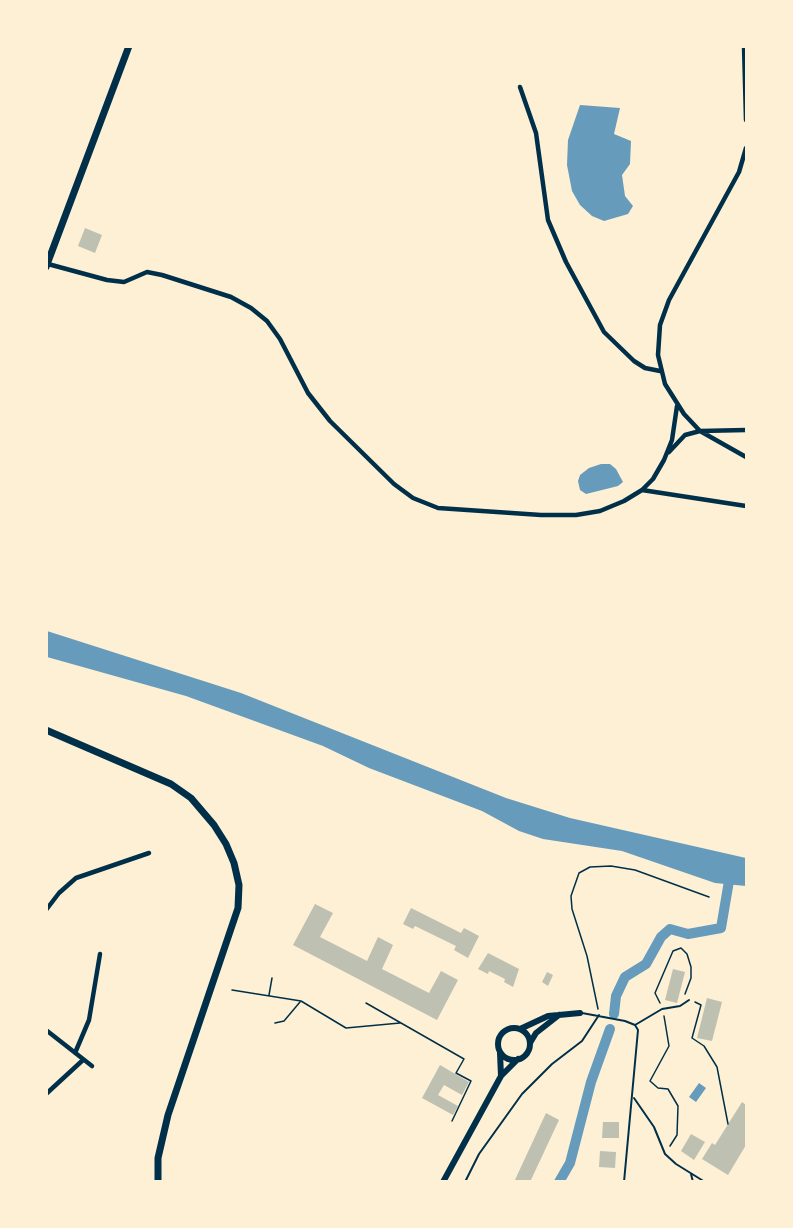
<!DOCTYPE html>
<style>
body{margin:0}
#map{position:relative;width:793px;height:1228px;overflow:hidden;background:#fdf0d5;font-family:Quicksand,sans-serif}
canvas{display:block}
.frame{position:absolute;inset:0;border:48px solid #fdf0d5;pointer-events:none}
</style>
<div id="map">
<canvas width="793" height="1228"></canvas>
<div class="frame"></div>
</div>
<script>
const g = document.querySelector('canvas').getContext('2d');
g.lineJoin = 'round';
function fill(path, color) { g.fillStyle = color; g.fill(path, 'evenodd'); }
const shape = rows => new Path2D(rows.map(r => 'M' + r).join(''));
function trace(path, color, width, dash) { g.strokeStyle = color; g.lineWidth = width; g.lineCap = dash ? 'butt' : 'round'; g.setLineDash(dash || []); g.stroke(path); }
const water = shape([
 [580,105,620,108,614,134,631,141,630,164,622,175,625,196,633,206,628,214,604,221,592,216,580,205,572,191,567,165,568,140],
 [601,464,610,464,616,469,623,482,618,486,586,494,580,490,578,481,580,475,589,468],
 [47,631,241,693,506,798,570,818,746,858,746,886,715,883,622,851,543,839,519,831,482,811,369,768,323,746,186,696,47,657],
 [699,1083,706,1088,696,1102,689,1097]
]);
const canal = shape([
 [614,1014,616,996,625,977,646,964,661,937,670,929,688,934,721,928,729,881,735,874],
 [559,1182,570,1163,591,1082,610,1029]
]);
const building = shape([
 [85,228,102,235,95,253,78,246],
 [315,904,333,913,320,937,367,961,378,937,393,945,382,969,429,993,441,971,458,980,437,1020,293,945],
 [411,908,461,933,464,928,479,936,468,958,454,950,456,946,415,926,413,929,403,924],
 [488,953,519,969,513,987,504,982,505,979,489,971,488,974,478,969],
 [673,969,685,972,677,1003,665,1000],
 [547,972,553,975,548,986,542,982],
 [707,998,722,1002,712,1041,697,1038],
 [440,1065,469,1082,462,1095,444,1085,438,1095,458,1106,453,1115,422,1098],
 [742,1102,746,1105,746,1145,728,1175,702,1159,712,1143,715,1145],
 [546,1113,559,1120,530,1182,514,1182],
 [603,1122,619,1122,619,1138,602,1138],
 [691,1134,705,1142,694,1160,681,1151],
 [600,1151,616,1152,615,1168,599,1167]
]);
const path = shape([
 [232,990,301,1001,346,1028,400,1023],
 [269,995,272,978],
 [695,1002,701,1005,692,1038,704,1046,717,1067,728,1124],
 [366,1003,464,1059,456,1073,471,1081,452,1121],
 [660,1003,655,993,673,951,681,948,687,954,691,967,691,978,685,994],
 [598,1009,587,956,572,909,571,896,579,873,590,867,611,866,635,870,709,897],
 [664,1016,669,1046,650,1081,658,1088,668,1089,678,1106,677,1135,670,1146],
 [275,1023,284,1021,300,1002]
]);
const service = shape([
 [582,1013,625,1021,635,1025,638,1030,624,1182],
 [635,1025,662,1009,680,1006,689,1000],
 [634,1098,654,1127,665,1154,676,1164,705,1182],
 [691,1174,693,1182],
 [465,1182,479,1154,522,1094,552,1064,582,1041,599,1015]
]);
const minor = shape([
 [744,46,746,120],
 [520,87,536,133,548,220,566,262,604,332,634,361,645,368,660,371],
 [746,148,739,172,669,300,660,325,658,355,665,384,684,414,700,431,746,457],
 [48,264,107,280,124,282,147,272,162,275,231,297,251,308,267,321,280,339,308,393,330,421,394,484,413,498,438,508,541,515,576,515,600,511,624,501,642,490,653,479,664,460,672,440,677,406],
 [669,452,685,435,700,431,746,430],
 [642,490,746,506],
 [46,910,59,893,76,878,149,853],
 [46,1030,92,1066],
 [75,1053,89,1020,100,954],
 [46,1094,83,1060]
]);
const tertiary = shape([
 '498 1044a16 16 0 1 1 32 0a16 16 0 1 1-32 0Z',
 [520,1029,548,1016,580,1013],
 [530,1043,536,1033,559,1015],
 [500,1053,501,1076],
 [443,1182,501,1076,518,1059]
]);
const secondary = shape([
 [46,267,129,46],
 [46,730,171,784,191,798,214,825,226,844,234,863,239,885,238,908,168,1115,158,1158,158,1182]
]);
fill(water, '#669bbc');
trace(canal, '#669bbc', 10);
fill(building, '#bec0b2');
trace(path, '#003049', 1.5);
trace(service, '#003049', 2);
trace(minor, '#003049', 4.5);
trace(tertiary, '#003049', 6);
trace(secondary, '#003049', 7);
</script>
